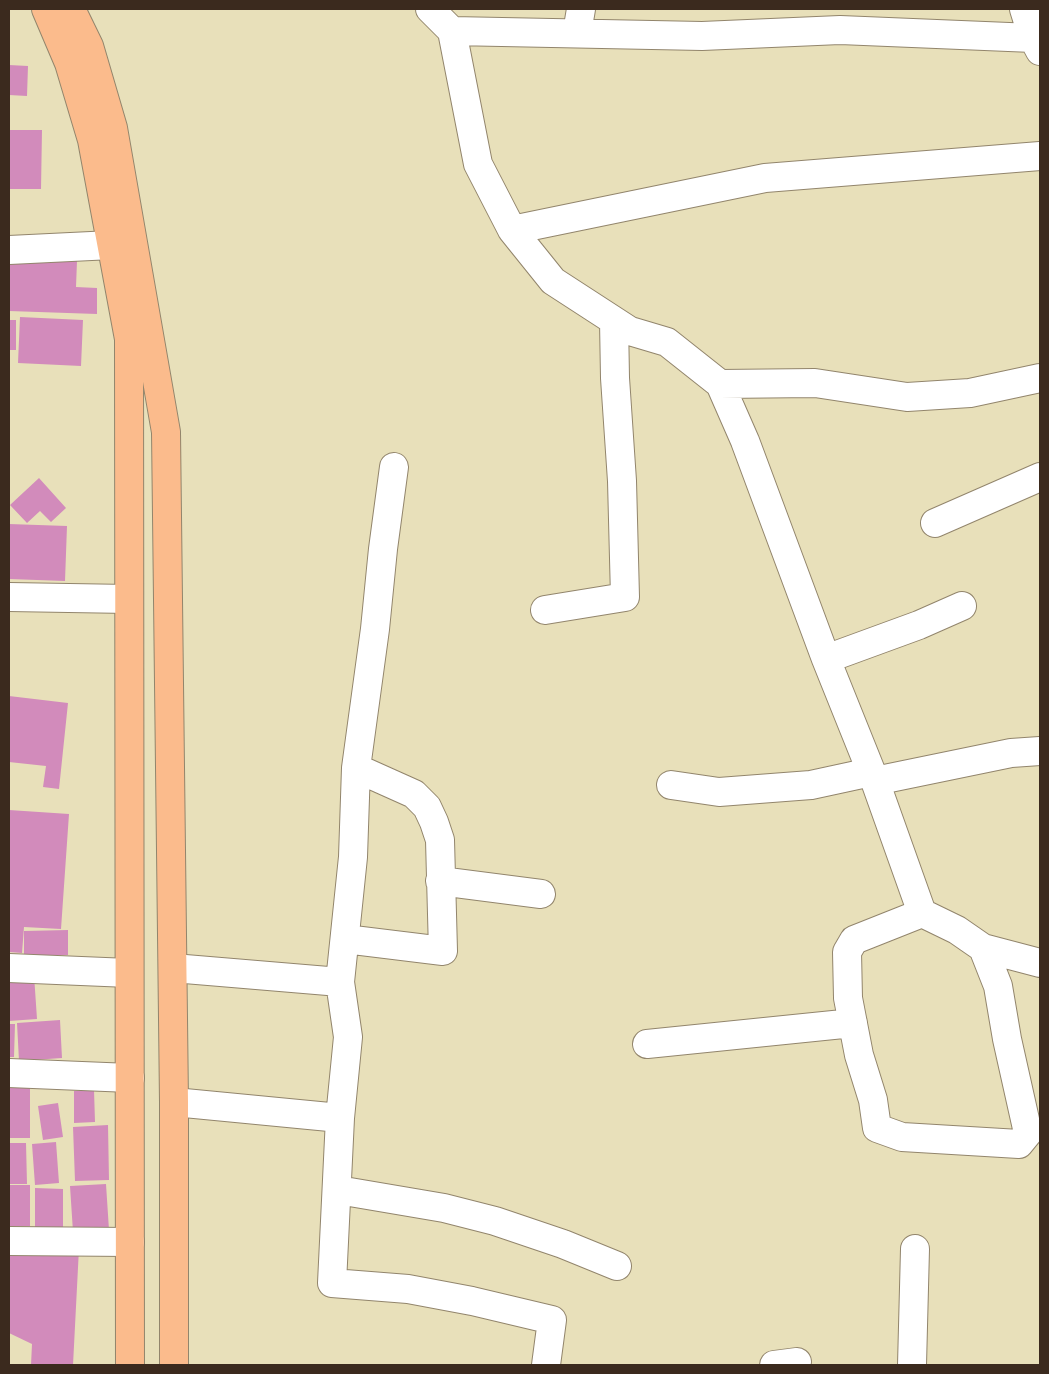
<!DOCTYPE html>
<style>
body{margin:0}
#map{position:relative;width:1049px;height:1374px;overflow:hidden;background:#e8e0ba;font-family:"IM FELL French Canon",serif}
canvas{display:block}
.frame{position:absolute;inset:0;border:10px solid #3b2a1e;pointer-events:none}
</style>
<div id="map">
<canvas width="1049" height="1374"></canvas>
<div class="frame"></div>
</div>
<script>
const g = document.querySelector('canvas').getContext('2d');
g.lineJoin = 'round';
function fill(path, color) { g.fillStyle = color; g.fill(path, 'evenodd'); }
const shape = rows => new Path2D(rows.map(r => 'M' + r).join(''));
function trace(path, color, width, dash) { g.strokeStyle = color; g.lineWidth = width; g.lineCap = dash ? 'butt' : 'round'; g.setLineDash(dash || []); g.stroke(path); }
const building = shape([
 [9,65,28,66,27,96,9,95],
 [9,130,42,130,41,189,9,189],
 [9,259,77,261,76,287,97,288,97,314,9,311],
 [20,317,83,320,81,366,18,363],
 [9,320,16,320,16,350,9,350],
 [39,478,66,508,51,522,40,511,27,523,10,505],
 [9,524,67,526,65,581,9,579],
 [9,696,68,703,59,789,43,787,46,766,9,762],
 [9,810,69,814,61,929,24,927,22,953,9,952],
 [68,930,68,955,24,956,24,931],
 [34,975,37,1019,9,1021,9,977],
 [60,1020,62,1058,19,1061,17,1023],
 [9,1024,15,1024,14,1057,9,1057],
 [9,1086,30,1086,30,1138,9,1138],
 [94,1090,95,1122,74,1123,74,1091],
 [58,1103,63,1137,43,1140,38,1106],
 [108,1125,109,1180,75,1181,73,1127],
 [56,1142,59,1183,35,1185,32,1144],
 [9,1143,26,1143,27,1184,9,1184],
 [106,1184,109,1230,73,1232,70,1186],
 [9,1185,30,1185,30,1226,9,1226],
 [35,1188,63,1189,63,1231,35,1230],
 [9,1245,79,1248,73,1365,31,1365,32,1344,9,1333]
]);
const minor = shape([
 [430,9,452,31,702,36,840,30,1033,38,1040,51],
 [1024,9,1033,38],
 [452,31,478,164,512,230,765,178,1040,156],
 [577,33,581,9],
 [512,230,553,281,630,331,667,342,720,384,815,383,907,397,970,393,1040,378],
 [9,250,112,245],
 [720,384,745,441,826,659,875,781,922,913,957,930,983,948,1040,963],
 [935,523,1040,477],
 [9,597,129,599],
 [545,610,625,597,622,481,615,378,614,321],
 [826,659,919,625,962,606],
 [875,781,1011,753,1040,751],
 [671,785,719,792,811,785,871,772],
 [440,881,541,894],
 [922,913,854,940,847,952,848,998,859,1055,873,1100,877,1128,902,1137,1019,1144,1028,1133,1007,1039,998,986,983,948],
 [345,939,443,951,440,840,434,822,427,807,414,794,356,768],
 [9,968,129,973],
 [173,968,340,982,353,857,356,768,375,629,383,549,394,467],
 [647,1044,853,1023],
 [9,1073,130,1078],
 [174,1102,340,1118,348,1037,340,982],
 [340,1118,332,1283,408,1289,472,1301,552,1320,546,1365],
 [338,1190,444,1208,495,1221,563,1244,617,1266],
 [9,1241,130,1242],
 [774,1365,797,1362],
 [912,1365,915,1249]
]);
const primary = shape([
 [46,9,69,63,92,140,129,339,130,1365],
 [71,9,89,46,113,128,166,432,174,1102,174,1365]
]);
fill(building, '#d28bbb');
trace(minor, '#92856c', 30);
trace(primary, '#92856c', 30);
trace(minor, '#fff', 28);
trace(primary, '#fbbb8c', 28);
</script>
